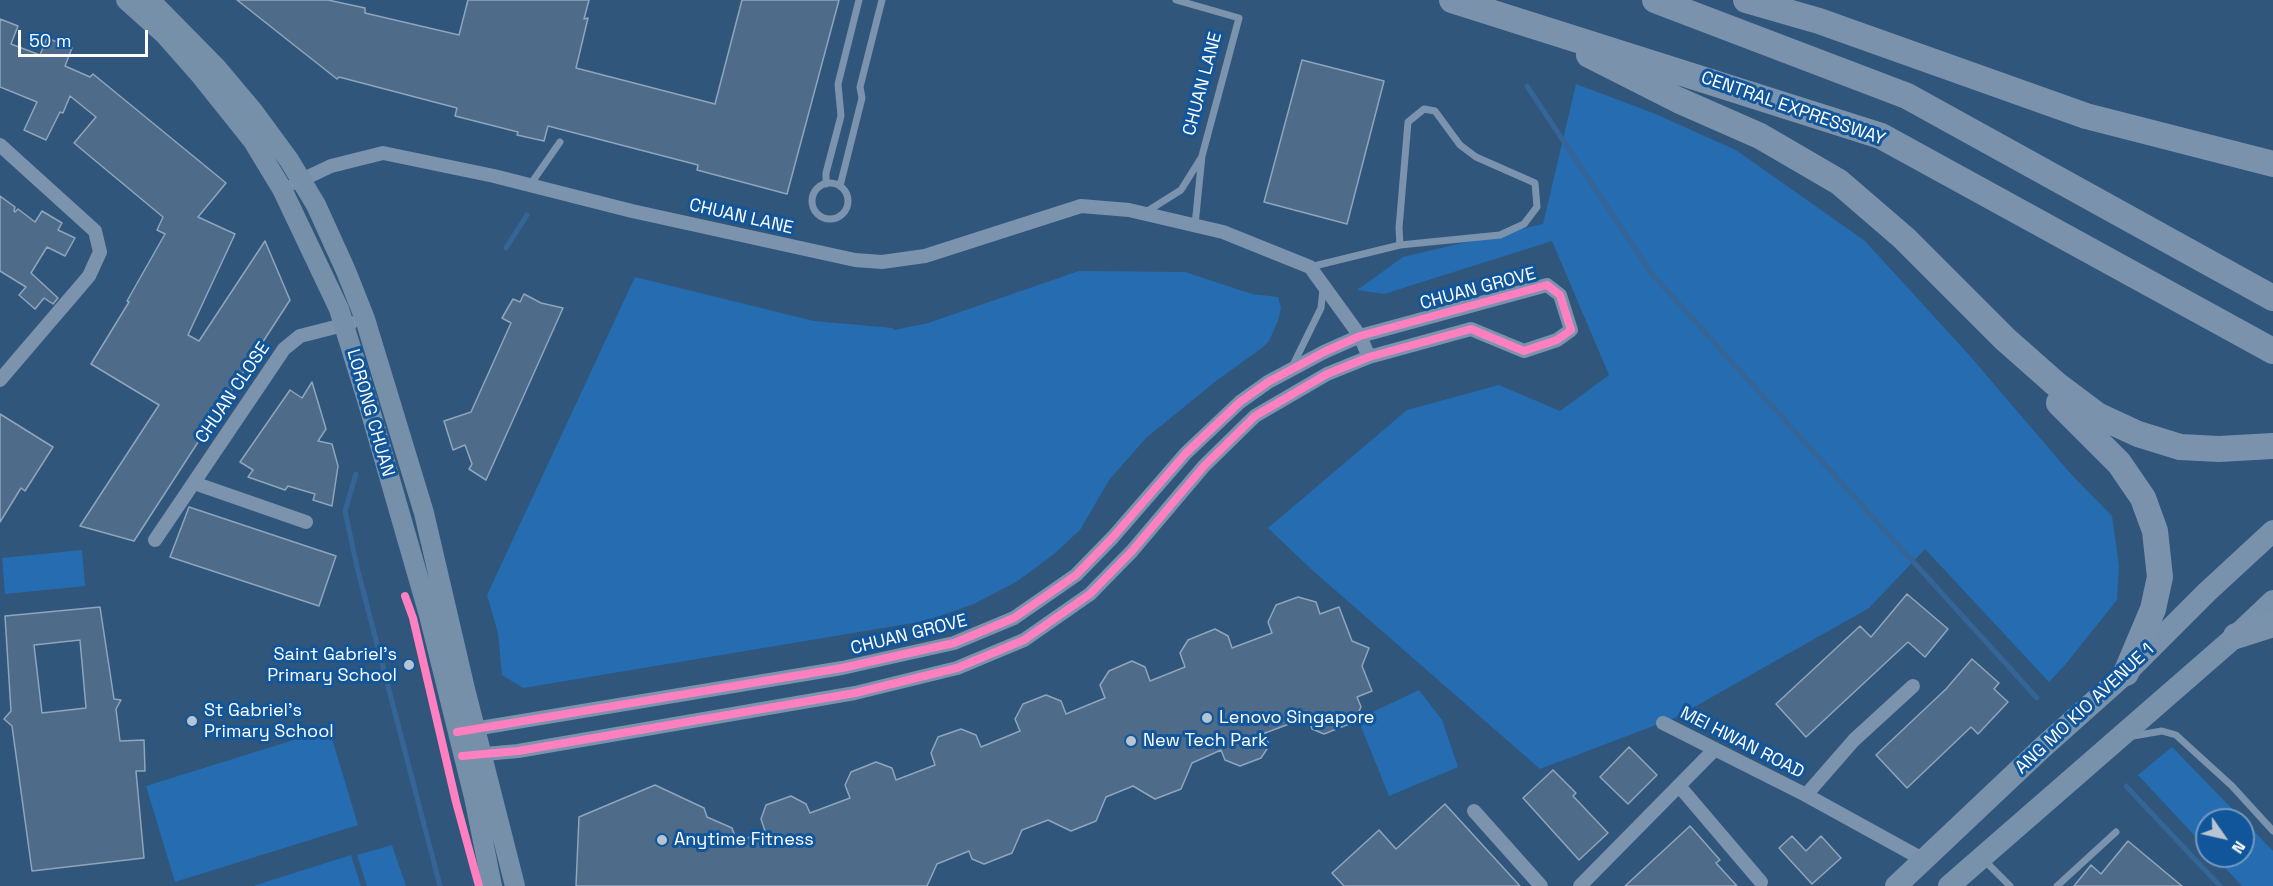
<!DOCTYPE html>
<style>
body{margin:0}
#map{position:relative;width:2273px;height:886px;overflow:hidden;background:#30567c;font-family:"Space Grotesk",sans-serif}
canvas{display:block}
.north{position:absolute;left:2195px;top:808px;width:60px;height:60px;box-sizing:border-box;background:#11569b;border:2px solid #709ac3;border-radius:50%;rotate:124deg;font-size:16px;font-weight:700;line-height:24px;text-align:center;color:#fff}
.north::after{content:'';display:block;margin:auto;width:21px;height:27px;background:#b7c4d1;clip-path:polygon(50% 0,100% 100%,50% 72%,0 100%)}
.scale{position:absolute;left:18px;top:30px;width:130px;height:27px;box-sizing:border-box;border:3px solid #fff;border-top:0;padding-left:8px;font-size:18px;line-height:21px;white-space:nowrap;color:#fff;-webkit-text-stroke:4px #11569b;paint-order:stroke}
</style>
<div id="map">
<canvas width="2273" height="886"></canvas>
<div class="north">N</div>
<div class="scale">50 m</div>
</div>
<script>
const g = document.querySelector('canvas').getContext('2d');
g.lineJoin = 'round';
function fill(path, color) { g.fillStyle = color; g.fill(path, 'evenodd'); }
const shape = rows => new Path2D(rows.map(r => 'M' + r).join(''));
function trace(path, color, width, dash) { g.strokeStyle = color; g.lineWidth = width; g.lineCap = dash ? 'butt' : 'round'; g.setLineDash(dash || []); g.stroke(path); }
function drawText(font, color, halo, rows, align = 'center') {
  g.font = font + ' "Space Grotesk",sans-serif'; g.lineWidth = 6; g.setLineDash([]); g.textBaseline = 'middle'; g.strokeStyle = halo; g.fillStyle = color; for (const [text, x, y, turn = 0] of rows) {
    g.save(); g.translate(x, y); g.rotate((+turn || 0) * Math.PI / 180); g.textAlign = isNaN(turn) ? turn : align; if (halo) g.strokeText(text, 0, 0); g.fillText(text, 0, 0); g.restore();
  }
}
const green = shape([
 [1576,84,1653,113,1736,150,1865,241,1970,356,2070,473,2112,516,2119,566,2117,600,2065,665,2049,682,1925,549,1869,608,1763,668,1677,717,1540,769,1311,569,1268,528,1407,410,1499,385,1560,411,1609,375,1552,241,1384,294,1357,290,1403,257,1543,224],
 [1079,271,1185,272,1252,294,1278,297,1281,308,1278,321,1269,341,1262,348,1216,381,1146,438,1109,480,1080,530,1054,554,1016,582,974,604,925,621,523,688,502,675,498,633,487,595,635,277,814,321,893,328,894,330,928,323],
 [82,550,85,586,5,594,2,558],
 [1419,690,1442,720,1458,767,1389,796,1358,719],
 [329,729,358,825,175,882,146,786],
 [2172,747,2243,820,2207,820,2207,849,2138,775],
 [2243,820,2273,851,2273,886,2242,886,2214,856,2243,856],
 [392,845,406,886,367,886,357,855],
 [351,855,361,886,253,886]
]);
const stream = shape([
 [1527,86,1651,273,2037,698],
 [506,248,527,215],
 [356,474,345,511,357,567,440,886],
 [2126,786,2220,886]
]);
const building = shape([
 [237,0,328,0,365,8,365,13,459,35,468,0,589,0,584,19,588,18,576,68,715,104,742,0,839,0,787,194,697,170,698,165,548,126,544,141,517,135,518,132,455,116,457,108,339,77,337,79,237,0],
 [0,19,18,26,11,44,40,55,47,38,72,48,65,66,90,77,93,74,226,183,198,217,235,234,188,335,199,341,265,241,290,300,134,541,80,526,159,405,91,364,129,302,127,301,165,234,157,230,163,217,74,143,96,117,70,96,63,113,60,112,46,140,24,130,37,102,0,87,0,19],
 [1302,60,1384,81,1347,224,1264,202,1302,60],
 [0,196,15,207,14,211,15,212,18,209,35,222,42,211,62,223,58,230,75,238,65,256,47,247,31,273,58,298,53,304,44,298,35,309,19,295,26,287,0,271,0,196],
 [524,294,541,303,563,308,486,480,469,469,472,464,465,445,453,450,444,421,471,412,511,323,502,318,513,299,520,302,524,294],
 [312,382,326,429,318,441,332,444,338,466,332,506,313,500,315,494,288,486,285,490,248,477,253,470,240,462,290,390,302,398,312,382],
 [0,414,53,447,25,491,21,488,0,522,0,414],
 [189,507,336,556,319,606,170,557,189,507],
 [1907,594,1948,629,1925,657,1908,642,1806,737,1776,704,1860,626,1871,637,1907,594],
 [1298,597,1316,602,1320,614,1339,607,1352,641,1369,648,1362,666,1372,691,1357,697,1361,707,1354,722,1324,734,1312,729,1308,717,1265,733,1269,746,1261,758,1240,766,1225,760,1221,750,1192,763,1181,789,1155,799,1133,786,1106,797,1096,821,1071,831,1048,820,1022,830,1012,853,984,864,972,859,969,851,937,864,927,886,576,886,579,817,655,785,704,808,707,817,732,828,737,842,765,831,761,819,766,805,791,796,806,804,810,813,850,798,845,785,851,772,876,762,892,768,896,780,935,765,931,753,938,737,961,729,976,735,981,747,1020,731,1015,719,1023,704,1046,695,1061,701,1066,714,1105,698,1100,685,1109,671,1132,661,1145,667,1150,681,1185,667,1180,653,1188,640,1215,629,1228,636,1232,648,1272,633,1268,622,1276,605,1298,597],
 [100,607,114,699,121,700,116,709,120,741,144,740,145,771,136,771,144,858,32,871,12,726,4,719,11,711,5,616,100,607],
 [80,640,86,708,42,713,34,645,80,640],
 [1972,659,1999,683,1994,689,2008,702,1978,734,1971,727,1907,788,1876,755,1946,689,1972,659],
 [1629,747,1657,775,1628,804,1600,777,1629,747],
 [1553,770,1576,793,1573,796,1608,833,1579,860,1523,798,1553,770],
 [1445,804,1520,886,1344,886,1332,873,1379,830,1396,849,1445,804],
 [1690,826,1720,860,1716,863,1737,886,1625,886,1690,826],
 [1792,836,1806,851,1821,836,1841,858,1812,884,1779,848,1792,836],
 [2128,841,2182,886,2074,886,2091,865,2101,874,2128,841]
]);
const lane = shape([
 [1176,0,1239,18,1202,156,1195,225],
 '812 201a18 18 0 1 1 36 0a18 18 0 1 1-36 0Z',
 [826,184,826,173,841,116,838,84,859,0],
 [530,185,560,142],
 [840,186,862,98,860,87,882,0],
 [1146,212,1181,190,1201,158],
 [1310,267,1400,245,1500,235,1524,224,1537,207,1535,183,1476,157,1460,145,1435,111,1424,109,1408,122,1399,228,1400,245],
 [1292,367,1321,308,1323,289],
 [2133,736,2162,731,2176,735,2232,786,2273,831],
 [1983,859,2010,886],
 [2057,886,2116,832]
]);
const street = shape([
 [0,145,95,231,100,252,89,276,0,380],
 [295,183,331,166,383,153,494,176,632,211,855,260,882,262,925,256,1081,206,1129,210,1223,232,1310,267,1360,336,1369,357],
 [194,483,306,522],
 [155,540,284,349,300,336,351,323],
 [1663,723,1806,795,1924,860],
 [468,730,842,668,954,643,1014,618,1076,575,1113,537,1186,453,1240,402,1268,382,1324,352,1360,336,1547,285,1560,295,1571,330,1557,340,1524,351,1471,329,1369,357,1327,374,1255,416,1204,466,1132,551,1090,594,1024,640,957,668,855,693,518,751,474,755],
 [1680,787,1761,882],
 [1806,795,1854,740,1913,686],
 [1474,811,1541,886],
 [1580,886,1715,749]
]);
const secondary = shape([
 [126,0,164,34,201,76,253,141,282,189,339,309,368,403,429,615,474,797,492,886],
 [150,0,216,67,253,111,289,160,316,205,346,271,365,319,424,513,465,689,515,886]
]);
const primary = shape([
 [1896,886,2042,748,2126,673,2207,592,2273,531],
 [1949,886,2236,636,2273,601]
]);
const highway = shape([
 [1452,0,1881,136,2273,351],
 [1655,0,1907,96,2273,298],
 [1746,0,1819,21,2086,116,2273,164],
 [1589,55,1678,100,1760,136,1839,182,1904,238,2005,339,2057,385,2097,415,2138,434,2180,447,2219,449,2273,446],
 [2059,403,2119,463,2143,498,2155,531,2160,577,2153,609,2126,673],
 [2236,636,2273,624]
]);
const cycleway = shape([
 [405,596,413,618,456,802,479,886],
 [457,732,842,668,954,643,1014,618,1076,575,1113,537,1186,453,1240,402,1268,382,1324,352,1360,336,1547,285,1560,295,1571,330,1557,340,1524,351,1471,329,1369,357,1327,374,1255,416,1204,466,1132,551,1090,594,1024,640,957,668,855,693,518,751,462,756]
]);
const markers = [
 [409,665,6,"#b7c4d1"],
 [1207,718,6,"#b7c4d1"],
 [192,721,6,"#b7c4d1"],
 [1131,741,6,"#b7c4d1"],
 [662,840,6,"#b7c4d1"]
];
const streetNames = [
 ["CHUAN LANE",1203,84,-75],
 ["CENTRAL EXPRESSWAY",1793,109,19],
 ["CHUAN LANE",741,217,13],
 ["CHUAN GROVE",1478,289,-15],
 ["CHUAN CLOSE",233,393,-56],
 ["LORONG CHUAN",370,413,74],
 ["CHUAN GROVE",909,635,-14],
 ["ANG MO KIO AVENUE 1",2085,709,-43],
 ["MEI HWAN ROAD",1742,743,27]
];
const poiNames = [
 ["Saint Gabriel's",397,655,"right"],
 ["Primary School",397,676,"right"],
 ["St Gabriel's",204,711],
 ["Primary School",204,732],
 ["Lenovo Singapore",1219,718],
 ["New Tech Park",1143,741],
 ["Anytime Fitness",674,840]
];
fill(green, '#256cb1');
trace(stream, '#356596', 5);
fill(building, '#4e6c8a');
trace(building, '#8fa5bb', 1.5);
trace(lane, '#7b93ad', 7);
trace(street, '#7b93ad', 14);
trace(secondary, '#7690aa', 20);
trace(primary, '#7892ab', 22);
trace(highway, '#7b92ac', 26);
trace(cycleway, '#ff80c0', 8);
for (const [x, y, r, color] of markers) { const dot = new Path2D(); dot.arc(x, y, r, 0, 2 * Math.PI); g.fillStyle = color; g.fill(dot); trace(dot, '#11569b', 2); }
drawText('18px', '#fff', '#11569b', streetNames);
drawText('18px', '#fff', '#11569b', poiNames, 'left');
</script>
